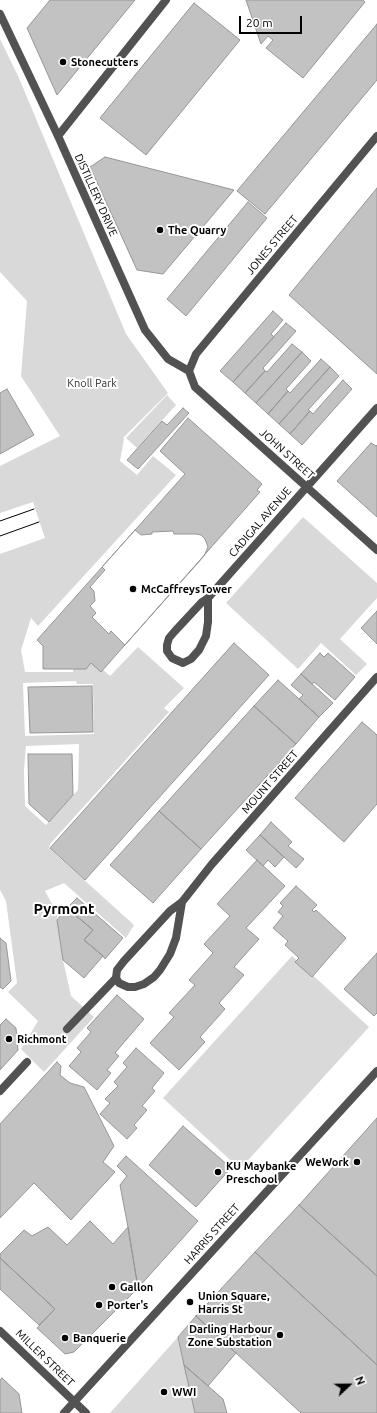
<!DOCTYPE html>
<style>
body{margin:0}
#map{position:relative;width:377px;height:1413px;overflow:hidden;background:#fff;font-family:Ubuntu,sans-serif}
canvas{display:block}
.north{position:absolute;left:329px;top:1365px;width:40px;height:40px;-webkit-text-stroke:3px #fff;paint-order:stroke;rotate:68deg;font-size:11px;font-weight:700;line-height:16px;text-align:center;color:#000}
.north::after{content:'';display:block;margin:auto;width:14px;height:18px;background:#000;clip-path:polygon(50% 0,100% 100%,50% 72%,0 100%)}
.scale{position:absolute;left:239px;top:16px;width:63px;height:18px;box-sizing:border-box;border:2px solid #000;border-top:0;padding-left:5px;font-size:12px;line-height:14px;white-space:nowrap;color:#000;-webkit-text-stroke:3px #fff;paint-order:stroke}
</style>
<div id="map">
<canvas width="377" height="1413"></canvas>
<div class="north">N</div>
<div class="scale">20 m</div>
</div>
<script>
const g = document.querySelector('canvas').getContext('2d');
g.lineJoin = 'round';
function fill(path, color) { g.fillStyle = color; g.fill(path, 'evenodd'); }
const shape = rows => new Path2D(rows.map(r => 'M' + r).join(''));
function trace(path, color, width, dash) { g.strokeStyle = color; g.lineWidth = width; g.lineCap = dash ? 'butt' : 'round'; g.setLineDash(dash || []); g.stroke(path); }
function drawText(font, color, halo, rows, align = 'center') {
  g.font = font + ' Ubuntu,sans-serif'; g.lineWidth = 4; g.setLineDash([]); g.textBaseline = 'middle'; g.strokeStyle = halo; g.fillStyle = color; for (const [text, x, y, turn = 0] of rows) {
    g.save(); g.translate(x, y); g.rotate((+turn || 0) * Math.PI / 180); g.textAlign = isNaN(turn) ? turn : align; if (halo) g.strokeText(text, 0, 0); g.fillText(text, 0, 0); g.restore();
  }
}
const green = shape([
 [0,39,19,78,126,334,168,393,123,438,124,439,120,461,137,475,153,456,176,475,38,626,31,618,21,650,25,672,73,672,73,667,92,660,110,676,138,647,184,688,164,708,169,712,50,844,49,848,134,925,126,938,64,883,45,891,56,911,63,960,71,996,94,1017,44,1072,21,1049,38,1021,8,992,17,983,6,901,0,890,0,554,45,538,33,502,0,513,0,466,60,436,21,376,27,301,0,272],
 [76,681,77,684,93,684,94,734,25,736,23,683],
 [79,744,78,790,46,825,25,806,24,771,26,746],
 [167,395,176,405,137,448,126,438],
 [303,517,377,583,377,598,340,639,367,664,356,675,321,643,298,669,226,603],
 [292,956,369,1027,240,1169,163,1098],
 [178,1337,195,1413,110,1413]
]);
const building = shape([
 [50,0,135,0,57,95,27,28,50,0],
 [246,0,363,0,365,2,303,78,266,48,273,40,268,36,261,44,246,0],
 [194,3,240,40,146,155,100,118,194,3],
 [377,24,377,80,265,214,237,191,377,24],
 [105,157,234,190,163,274,137,270,90,167,105,157],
 [377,188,377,374,289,295,377,188],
 [248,202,267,218,186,316,167,299,248,202],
 [273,311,283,320,271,334,274,337,233,382,220,371,273,311],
 [286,323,296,331,263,368,265,371,245,393,233,382,286,323],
 [292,344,302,352,256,403,245,393,265,371,267,372,292,344],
 [302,352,311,361,286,389,288,391,268,414,256,403,302,352],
 [321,359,330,367,279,424,268,414,288,391,290,393,321,359],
 [330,367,339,376,308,410,310,411,290,434,279,424,330,367],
 [343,380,352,389,302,445,290,434,310,411,313,414,343,380],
 [7,389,34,435,0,454,0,393,7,389],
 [183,408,189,413,138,469,127,460,162,421,167,425,183,408],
 [188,418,262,484,257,490,260,492,101,672,91,663,86,669,43,669,43,646,37,640,185,474,160,451,188,418],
 [371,443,376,446,377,445,377,517,337,481,371,443],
 [135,530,141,535,152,534,152,532,173,531,174,534,196,534,201,535,205,539,208,547,204,556,125,645,111,631,109,634,92,617,96,613,90,606,95,601,94,591,90,587,105,570,102,567,135,530],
 [377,611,377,644,361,628,377,611],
 [234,643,269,675,85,880,50,848,234,643],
 [320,653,324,657,328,653,355,677,335,700,314,682,312,684,301,674,320,653],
 [301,674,333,703,319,717,299,699,303,695,291,685,301,674],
 [278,680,319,717,296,744,254,706,278,680],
 [92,686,93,732,30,733,28,687,92,686],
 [254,706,296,744,201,849,159,811,254,706],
 [362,722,377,735,377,804,344,842,295,798,362,722],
 [28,754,72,754,73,795,49,822,29,804,28,754],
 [159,811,201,849,153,903,110,865,159,811],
 [271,822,292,842,288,846,304,859,296,868,260,835,271,822],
 [260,835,284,857,275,867,268,860,263,866,246,850,260,835],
 [257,860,285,886,246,928,259,939,234,967,244,975,219,1003,225,1009,200,1037,205,1042,179,1070,150,1043,174,1017,169,1013,195,985,189,980,213,953,204,944,230,916,217,904,257,860],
 [296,886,317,905,312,910,314,912,316,910,346,938,312,977,295,962,299,958,285,945,288,941,273,928,283,916,278,912,283,906,280,903,296,886],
 [77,898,123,938,105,959,103,956,84,940,93,930,67,908,77,898],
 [67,908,93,930,84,940,103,956,84,978,63,960,57,920,67,908],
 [0,938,6,943,11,981,3,989,0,987,0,938],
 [377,953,377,1013,374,1016,344,989,377,953],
 [117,995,144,1019,115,1053,119,1056,107,1070,111,1073,97,1090,69,1066,81,1052,77,1048,91,1032,87,1028,117,995],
 [6,1019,16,1028,18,1050,0,1070,0,1025,6,1019],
 [136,1048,164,1073,152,1088,155,1091,142,1106,147,1110,134,1125,137,1128,127,1139,100,1114,110,1103,105,1099,118,1086,114,1082,127,1067,123,1063,136,1048],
 [57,1062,61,1066,60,1075,70,1083,84,1087,114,1146,103,1162,115,1172,71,1220,34,1183,0,1218,0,1124,57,1062],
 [377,1118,377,1276,299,1205,377,1118],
 [183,1126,231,1168,196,1207,149,1165,183,1126],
 [126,1156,198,1221,138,1288,128,1227,120,1185,127,1176,117,1166,126,1156],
 [299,1205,377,1276,377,1365,255,1252,299,1205],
 [90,1221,113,1244,128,1227,138,1288,74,1352,65,1354,37,1328,55,1309,0,1258,0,1254,24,1230,32,1236,48,1227,67,1245,90,1221],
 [255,1252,377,1365,377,1413,301,1413,196,1316,255,1252],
 [0,1258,55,1309,39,1325,0,1289,0,1258],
 [196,1316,236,1353,208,1386,184,1365,178,1337,196,1316],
 [184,1365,223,1399,227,1413,195,1413,184,1365],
 [2,1378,19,1394,22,1413,0,1413,0,1380,2,1378]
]);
const service = shape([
 [67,1029,116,978]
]);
const minor = shape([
 [0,14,58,136,145,330,168,359,189,371],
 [58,136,166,0],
 [189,371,196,354,377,136],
 [189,371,195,387,377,550],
 [208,598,208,622,206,636,199,650,191,659,183,663,172,658,167,651,167,645,169,638,175,631,202,602,208,598,377,408],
 [182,902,176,938,170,954,160,970,154,977,144,984,135,987,128,987,119,983,116,978,117,970,124,961,170,911,182,902,212,864,377,677],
 [0,1091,27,1062],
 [0,1331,86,1413],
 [64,1413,377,1071]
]);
const tram = shape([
 [0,521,34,509],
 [0,536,39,522]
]);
const markers = [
 [63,62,4,"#000"],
 [160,230,4,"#000"],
 [133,589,4,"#000"],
 [9,1039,4,"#000"],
 [357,1162,4,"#000"],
 [218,1172,4,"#000"],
 [112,1287,4,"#000"],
 [190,1302,4,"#000"],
 [99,1305,4,"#000"],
 [280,1335,4,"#000"],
 [65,1338,4,"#000"],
 [164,1392,4,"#000"]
];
const poiNames = [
 ["Stonecutters",71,62],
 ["The Quarry",168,230],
 ["McCaffreysTower",141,589],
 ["Richmont",17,1039],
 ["WeWork",349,1162,"right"],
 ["KU Maybanke",226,1166],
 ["Preschool",226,1179],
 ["Gallon",120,1287],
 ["Union Square,",198,1296],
 ["Harris St",198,1309],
 ["Porter's",107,1305],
 ["Darling Harbour",272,1329,"right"],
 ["Zone Substation",272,1342,"right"],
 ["Banquerie",73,1338],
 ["WWI",172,1392]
];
const streetNames = [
 ["DISTILLERY DRIVE",96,195,66],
 ["JONES STREET",272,245,-50],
 ["JOHN STREET",287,454,42],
 ["CADIGAL AVENUE",260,522,-49],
 ["MOUNT STREET",270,782,-49],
 ["HARRIS STREET",212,1234,-48],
 ["MILLER STREET",45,1358,44]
];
const parkNames = [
 ["Knoll Park",92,383]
];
const districtNames = [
 ["Pyrmont",64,909]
];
fill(green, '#d9d9d9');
fill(building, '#c2c2c2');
trace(building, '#969696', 1);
trace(service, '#525252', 8);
trace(minor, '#525252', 8);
trace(tram, '#000', 1);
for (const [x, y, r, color] of markers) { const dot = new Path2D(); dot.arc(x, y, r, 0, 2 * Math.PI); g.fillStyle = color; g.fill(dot); trace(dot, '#fff', 1.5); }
drawText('bold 11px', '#000', '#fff', poiNames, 'left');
drawText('11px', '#000', '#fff', streetNames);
drawText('11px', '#303030', '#fff', parkNames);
drawText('bold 15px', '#000', '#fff', districtNames);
</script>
